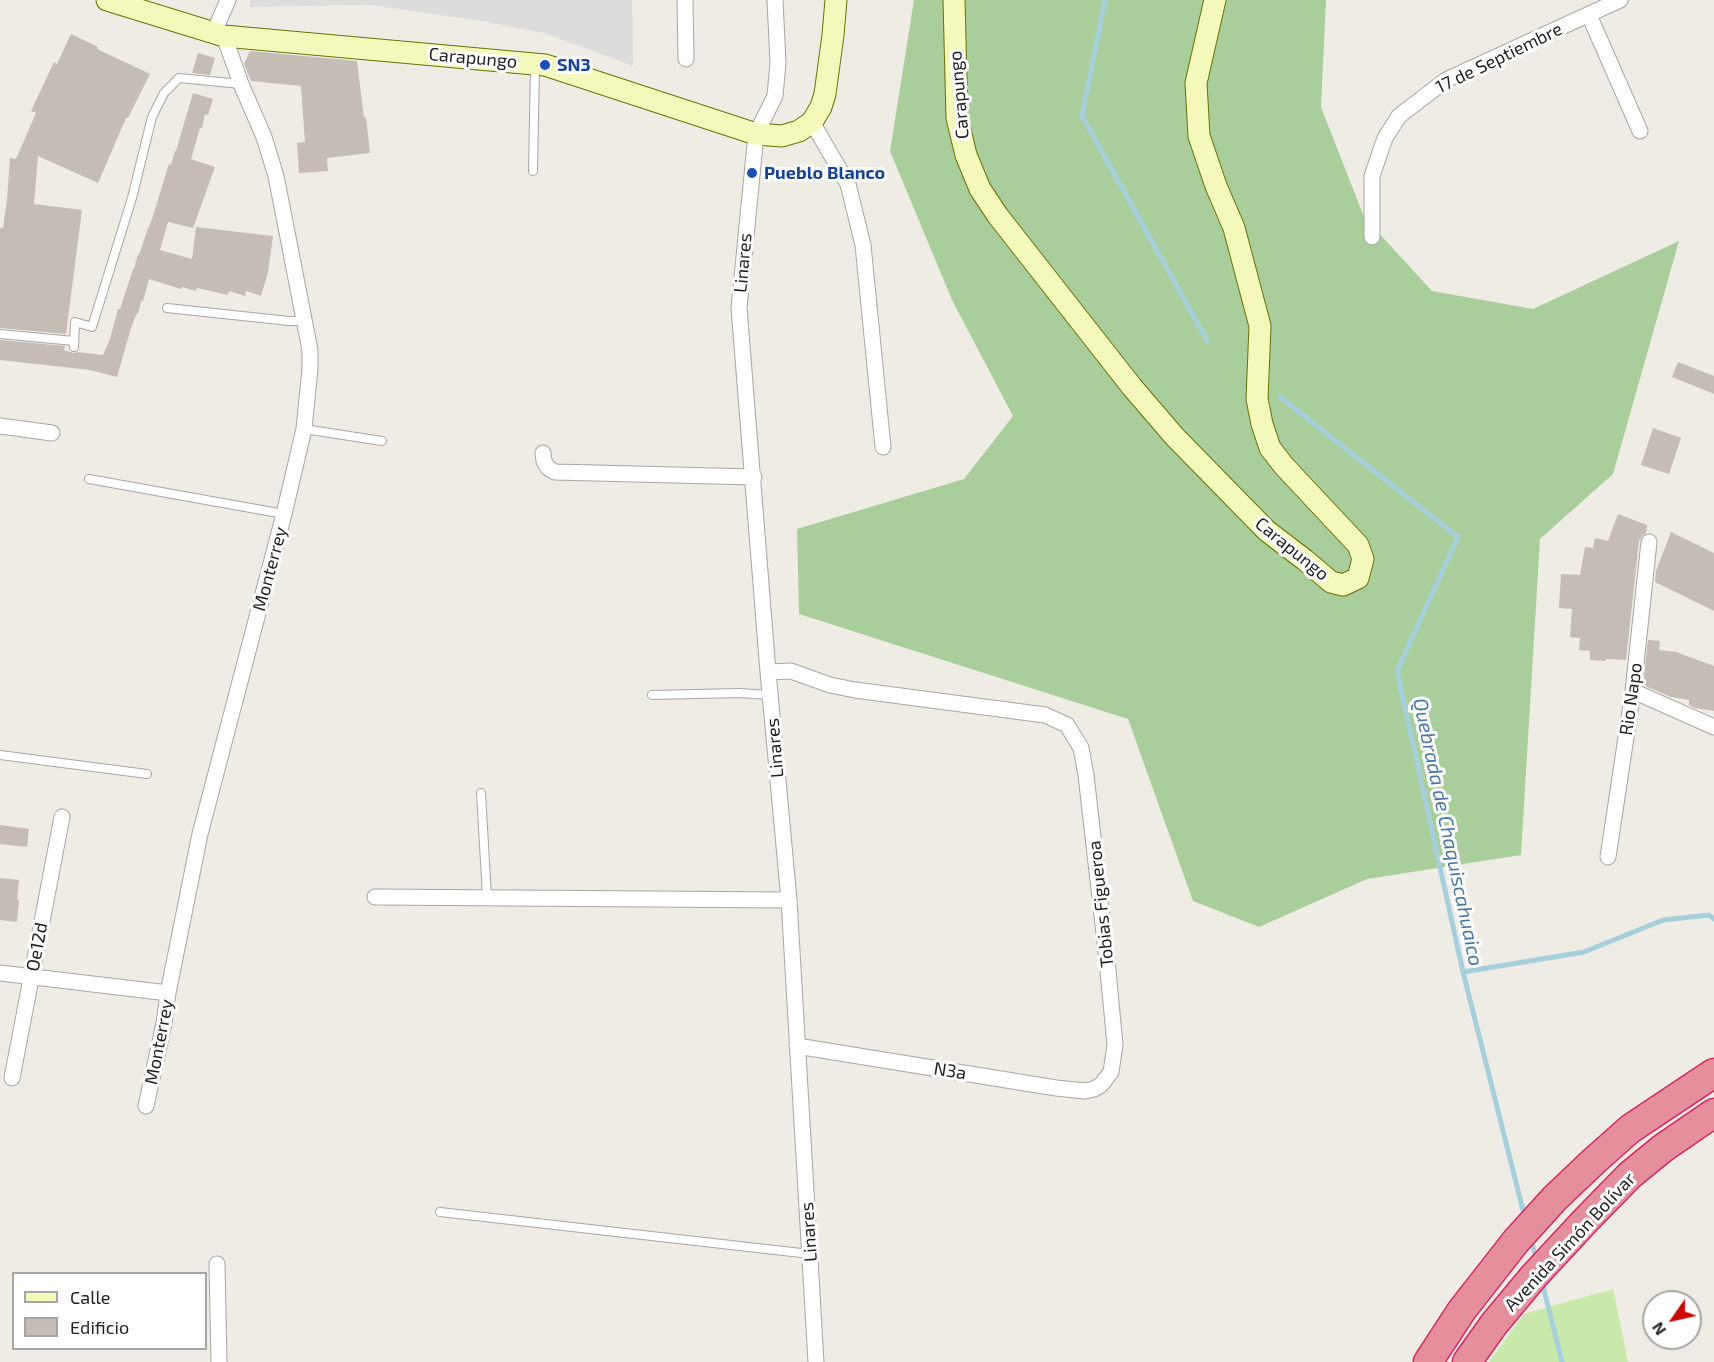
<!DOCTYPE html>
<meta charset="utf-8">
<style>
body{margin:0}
#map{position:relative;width:1714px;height:1362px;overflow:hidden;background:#efece5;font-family:"Exo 2",sans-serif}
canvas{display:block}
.legend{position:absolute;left:12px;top:1272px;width:195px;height:78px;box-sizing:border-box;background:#fff;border:2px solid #a5a5a5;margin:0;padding:8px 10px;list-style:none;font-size:18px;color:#1f1f1f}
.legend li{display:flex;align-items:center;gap:12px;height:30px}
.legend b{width:30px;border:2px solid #a5a5a5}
.north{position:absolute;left:1642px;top:1290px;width:60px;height:60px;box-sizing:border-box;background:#fff;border:2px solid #a5a5a5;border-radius:50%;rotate:236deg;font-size:16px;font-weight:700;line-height:24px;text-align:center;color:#1f1f1f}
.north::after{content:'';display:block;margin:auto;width:21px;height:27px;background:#c90804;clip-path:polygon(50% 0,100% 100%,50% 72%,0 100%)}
</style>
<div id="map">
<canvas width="1714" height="1362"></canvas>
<ul class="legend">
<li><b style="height:8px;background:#f4f8ba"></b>Calle</li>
<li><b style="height:16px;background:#c4bcb5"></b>Edificio</li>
</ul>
<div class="north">N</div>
</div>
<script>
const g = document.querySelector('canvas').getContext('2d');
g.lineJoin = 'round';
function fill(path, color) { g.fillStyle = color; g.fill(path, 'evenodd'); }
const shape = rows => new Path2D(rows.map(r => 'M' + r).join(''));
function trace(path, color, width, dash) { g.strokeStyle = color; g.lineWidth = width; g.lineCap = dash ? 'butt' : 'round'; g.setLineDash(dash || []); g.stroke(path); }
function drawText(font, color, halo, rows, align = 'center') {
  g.font = font + ' "Exo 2",sans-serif'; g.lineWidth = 6; g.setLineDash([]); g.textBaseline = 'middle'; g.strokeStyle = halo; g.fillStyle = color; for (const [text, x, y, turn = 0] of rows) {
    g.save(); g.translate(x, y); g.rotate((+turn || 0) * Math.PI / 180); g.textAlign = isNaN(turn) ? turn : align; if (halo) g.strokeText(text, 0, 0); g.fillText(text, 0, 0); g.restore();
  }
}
const residential = shape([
 [250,0,632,0,633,66,544,33,487,22,371,5,250,7]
]);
const grass = shape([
 [1613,1289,1628,1362,1489,1362,1524,1314]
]);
const forest = shape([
 [914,0,1326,0,1321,107,1364,217,1432,291,1533,309,1679,241,1613,474,1540,539,1521,855,1367,879,1259,927,1193,901,1128,719,799,614,797,529,964,479,1013,416,952,300,890,151]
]);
const stream = shape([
 [1105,0,1082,116,1208,342],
 [1280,397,1458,537,1397,671,1463,972,1525,1218],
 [1463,972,1584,952,1663,920,1709,915,1714,919],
 [1531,1239,1536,1259],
 [1542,1282,1562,1362]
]);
const building = shape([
 [71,34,98,47,97,49,150,74,128,118,126,118,98,183,38,156,34,204,82,210,66,334,0,328,0,228,3,228,7,200,10,158,16,159,36,113,31,111,54,62,57,64],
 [250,51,357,61,364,118,366,117,370,153,327,158,328,171,299,173,297,143,305,142,301,86,251,81,244,64],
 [198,53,215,58,210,75,192,73],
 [193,93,213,99,208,115,205,114,202,128,200,128,191,159,215,167,193,228,168,222,160,250,192,259,196,227,273,236,268,272,261,296,246,291,245,296,229,291,228,295,197,288,196,291,182,287,181,289,149,279,143,301,141,301,138,314,137,313,131,328,117,377,90,370,0,360,0,340,65,346,64,350,73,353,77,352,103,355,110,339,118,309,120,309,133,269,134,269,138,254,139,255,147,231,152,219,169,164,171,165,175,151,176,151],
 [1678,362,1714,376,1714,394,1672,377],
 [1653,428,1681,438,1669,474,1641,465],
 [1618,514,1647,525,1646,533,1642,536,1639,541,1626,660,1606,659,1606,661,1590,660,1590,651,1579,650,1580,638,1570,637,1572,609,1559,608,1561,574,1580,575,1585,547,1593,548,1595,538,1608,541],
 [1671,532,1714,553,1714,611,1655,582,1656,571],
 [1648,640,1660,641,1659,650,1676,652,1714,666,1714,711,1695,708,1689,705,1689,700,1671,697,1643,685],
 [0,825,29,829,27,847,0,844],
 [0,878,19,880,17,899,19,900,17,922,0,920]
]);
const lane = shape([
 [533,171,535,65],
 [167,308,289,321,305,321],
 [0,334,74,341],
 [74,347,75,322,92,327,132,198,152,117,164,93,179,78,241,84],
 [304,429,382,441],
 [89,479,284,514],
 [652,695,740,693,770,695],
 [0,755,147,774],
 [481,793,487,897],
 [440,1212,810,1254]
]);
const street = shape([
 [685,0,686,59],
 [775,0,778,63,775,96,756,134,739,308,768,672,789,900,816,1362],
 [1589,15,1640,131],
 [214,32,228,0],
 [812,122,848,184,863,245,883,447],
 [1372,237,1372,176,1385,138,1399,116,1446,80,1620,0],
 [0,426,52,433],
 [543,453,544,461,548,468,555,472,754,477],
 [768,672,791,671,830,685,855,690,1045,715,1067,725,1081,748,1086,775,1107,960,1115,1045,1111,1072,1101,1085,1094,1089,1085,1091,1056,1088,797,1046],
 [1633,691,1714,727],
 [1608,857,1633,691,1649,542],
 [375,897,789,900],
 [0,973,168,993],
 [12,1078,62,817],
 [146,1106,164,1023,168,993,200,834,284,514,304,429,310,369,310,350,276,176,264,137,241,84,224,36],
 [217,1264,219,1362]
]);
const secondary = shape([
 [107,0,224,36,545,65,756,134,782,136,799,131,812,122,821,107,825,94,833,35,836,0],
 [954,0,957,118,966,155,980,189,998,216,1132,387,1175,437,1267,531,1305,560,1331,582,1343,585,1358,578,1363,559,1358,545,1284,466,1270,448,1262,424,1257,399,1260,326,1234,228,1216,186,1199,136,1196,83,1215,0]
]);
const highway = shape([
 [1428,1362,1462,1310,1516,1241,1555,1198,1594,1161,1630,1129,1714,1073],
 [1467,1362,1494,1324,1534,1276,1586,1220,1630,1175,1663,1148,1714,1113]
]);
const markers = [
 [545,65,6,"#1a4fb4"],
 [752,173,6,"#1a4fb4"]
];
const streetNames = [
 ["Carapungo",473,58,5],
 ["17 de Septiembre",1499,58,-26],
 ["Carapungo",959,95,-95],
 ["Linares",743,263,-85],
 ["Carapungo",1292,549,39],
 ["Monterrey",270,569,-75],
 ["Rio Napo",1631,699,-82],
 ["Linares",775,748,-95],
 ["Tobias Figueroa",1101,904,-96],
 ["Oe12d",37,947,-79],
 ["Monterrey",159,1042,-79],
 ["N3a",950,1071,9],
 ["Linares",809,1232,-94],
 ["Avenida Simón Bolívar",1570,1242,-47]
];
const transitNames = [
 ["SN3",557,65],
 ["Pueblo Blanco",764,173]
];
const waterNames = [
 ["Quebrada de Chaquiscahuaico",1448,832,78]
];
fill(residential, '#dddcdc');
fill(grass, '#c9e8ac');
fill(forest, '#a9ce9b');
trace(stream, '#a6cfdc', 5);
fill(building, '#c4bcb5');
trace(lane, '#a6a6a6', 10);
trace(street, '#a6a6a6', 17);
trace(secondary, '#667407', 23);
trace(highway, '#d72861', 31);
trace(lane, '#fff', 8);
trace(street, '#fff', 15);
trace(secondary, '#f4f8ba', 21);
trace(highway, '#e58f9d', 28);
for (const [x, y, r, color] of markers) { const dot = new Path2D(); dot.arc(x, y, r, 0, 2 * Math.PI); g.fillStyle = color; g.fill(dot); trace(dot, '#fff', 2); }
drawText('18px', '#1f1f1f', '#fff', streetNames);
drawText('bold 18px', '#164399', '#fff', transitNames, 'left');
drawText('italic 20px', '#4a76a5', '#fff', waterNames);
</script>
